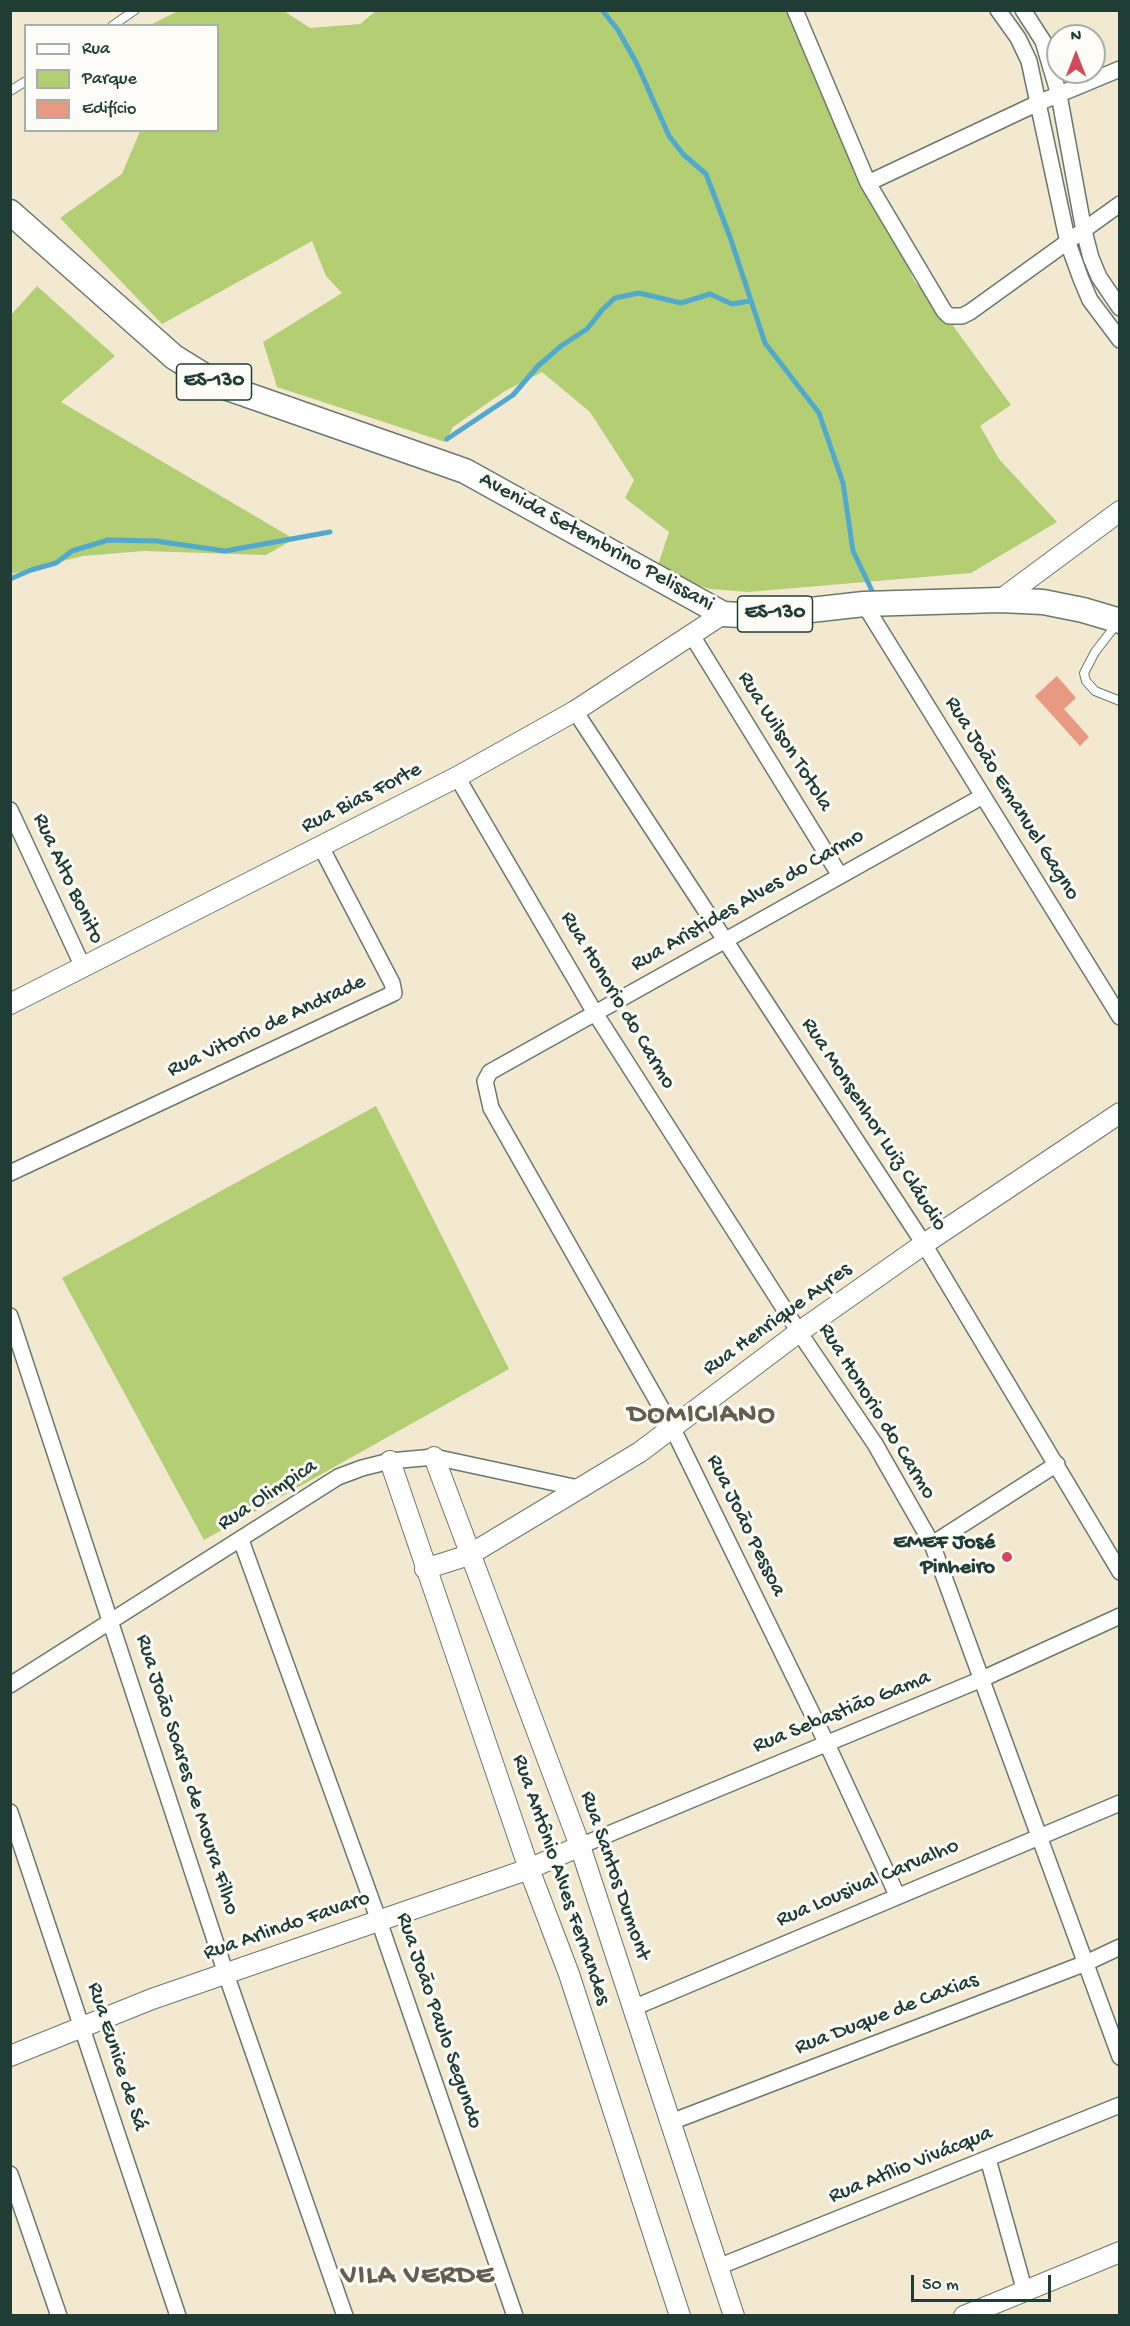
<!DOCTYPE html>
<meta charset="utf-8">
<style>
body{margin:0}
#map{position:relative;width:1130px;height:2326px;overflow:hidden;background:#f3e9d1;font-family:"Gochi Hand",sans-serif}
canvas{display:block}
.frame{position:absolute;inset:0;border:12px solid #1f3d34;pointer-events:none}
.legend{position:absolute;left:24px;top:24px;width:195px;height:108px;box-sizing:border-box;background:#fdfcf7;border:2px solid #a4b0a9;margin:0;padding:8px 10px;list-style:none;font-size:18px;color:#1f3d34}
.legend li{display:flex;align-items:center;gap:12px;height:30px}
.legend b{width:30px;border:2px solid #a4b0a9}
.north{position:absolute;left:1046px;top:24px;width:60px;height:60px;box-sizing:border-box;background:#fdfcf7;border:2px solid #a4b0a9;border-radius:50%;rotate:0deg;font-size:16px;font-weight:700;line-height:24px;text-align:center;color:#1f3d34}
.north::after{content:'';display:block;margin:auto;width:21px;height:27px;background:#d1495b;clip-path:polygon(50% 0,100% 100%,50% 72%,0 100%)}
.scale{position:absolute;left:911px;top:2275px;width:140px;height:27px;box-sizing:border-box;border:3px solid #1f3d34;border-top:0;padding-left:8px;font-size:18px;line-height:21px;white-space:nowrap;color:#1f3d34;-webkit-text-stroke:4px #fdfcf7;paint-order:stroke}
</style>
<div id="map">
<canvas width="1130" height="2326"></canvas>
<div class="frame"></div>
<ul class="legend">
<li><b style="height:8px;background:#fff"></b>Rua</li>
<li><b style="height:16px;background:#b3ce73"></b>Parque</li>
<li><b style="height:16px;background:#e79a81"></b>Edifício</li>
</ul>
<div class="north">N</div>
<div class="scale">50 m</div>
</div>
<script>
const g = document.querySelector('canvas').getContext('2d');
g.lineJoin = 'round';
function fill(path, color) { g.fillStyle = color; g.fill(path, 'evenodd'); }
const shape = rows => new Path2D(rows.map(r => 'M' + r).join(''));
function trace(path, color, width, dash) { g.strokeStyle = color; g.lineWidth = width; g.lineCap = dash ? 'butt' : 'round'; g.setLineDash(dash || []); g.stroke(path); }
function drawText(font, color, halo, rows, align = 'center') {
  g.font = font + ' "Gochi Hand",sans-serif'; g.lineWidth = 6; g.setLineDash([]); g.textBaseline = 'middle'; g.strokeStyle = halo; g.fillStyle = color; for (const [text, x, y, turn = 0] of rows) {
    g.save(); g.translate(x, y); g.rotate((+turn || 0) * Math.PI / 180); g.textAlign = isNaN(turn) ? turn : align; if (halo) g.strokeText(text, 0, 0); g.fillText(text, 0, 0); g.restore();
  }
}
const green = shape([
 [377,10,788,11,915,282,937,304,1011,405,980,426,999,459,1057,522,971,573,748,592,710,589,656,571,669,532,625,498,634,480,590,412,542,372,505,391,453,427,445,442,277,387,263,342,342,293,326,276,312,241,162,324,60,218,122,174,140,131,218,130,218,26,150,25,178,11,284,11,310,28,360,24],
 [37,286,115,356,61,402,294,539,266,555,143,551,83,556,11,574,11,315],
 [376,1106,509,1369,204,1540,62,1278]
]);
const stream = shape([
 [602,10,618,30,637,64,669,136,683,154,706,174,730,237,765,343,819,413,843,483,853,551,875,597],
 [447,439,513,395,538,366,561,346,587,329,603,309,615,298,639,293,681,303,710,294,732,304,750,301],
 [10,579,31,570,56,563,72,551,108,540,156,541,225,551,330,532]
]);
const building = shape([
 [1057,676,1076,698,1064,709,1089,737,1080,746,1035,696]
]);
const service = shape([
 [112,26,135,10],
 [10,91,26,81],
 [1116,625,1095,652,1084,673,1086,681,1095,691,1120,701]
]);
const minor = shape([
 [795,10,868,183,944,311,949,316,962,316,970,312,1120,204],
 [998,10,1018,38,1029,61,1068,243,1081,279,1090,300,1120,340],
 [1023,10,1043,41,1059,95,1084,231,1091,258,1099,277,1120,308],
 [868,183,1038,103,1120,69],
 [864,604,1120,1017],
 [691,634,839,874],
 [575,711,924,1244,1120,1572],
 [457,777,595,1013,799,1332,875,1444,932,1544,1120,2057],
 [10,810,83,967],
 [10,1173,394,993,392,983,321,847],
 [10,1316,226,1974,345,2316],
 [241,1540,379,1921,515,2316],
 [932,1544,1057,1464],
 [10,1685,338,1477,362,1468,390,1461,434,1457,583,1489],
 [10,1812,178,2316],
 [580,1846,982,1679,1120,1616],
 [897,1895,827,1744,672,1427,491,1108,485,1081,490,1072,983,796],
 [633,2008,1120,1803],
 [671,2122,1086,1963,1120,1947],
 [988,2159,1025,2292],
 [10,2174,59,2316],
 [718,2267,1120,2105]
]);
const tertiary = shape([
 [1000,600,1120,511],
 [10,1004,457,777,575,711,723,614],
 [434,1457,580,1846,734,2316],
 [390,1461,529,1869,569,1974,680,2316],
 [425,1569,469,1555,640,1452,799,1332,924,1244,1120,1113],
 [10,2056,152,1999,529,1869,580,1846],
 [964,2316,1120,2252]
]);
const primary = shape([
 [10,212,174,357,219,385,465,471,723,614,757,616,864,604,1000,600,1043,602,1083,610,1120,621]
]);
const markers = [
 [1007,1557,6,"#d1495b"]
];
const shields = [
 [214,382,75],
 [775,614,75]
];
const shieldNames = [
 ["ES-130",214,382],
 ["ES-130",775,614]
];
const streetNames = [
 ["Avenida Setembrino Pelissani",596,543,29],
 ["Rua Wilson Totola",784,742,58],
 ["Rua Bias Forte",362,799,-27],
 ["Rua João Emanuel Gagno",1011,799,58],
 ["Rua Alto Bonito",67,879,65],
 ["Rua Aristides Alves do Carmo",748,901,-30],
 ["Rua Honorio do Carmo",617,1001,59],
 ["Rua Vitorio de Andrade",267,1027,-25],
 ["Rua Monsenhor Luiz Cláudio",873,1125,57],
 ["Rua Henrique Ayres",778,1320,-36],
 ["Rua Honorio do Carmo",876,1412,58],
 ["Rua Olimpica",268,1496,-33],
 ["Rua João Pessoa",745,1526,64],
 ["Rua Sebastião Gama",842,1713,-22],
 ["Rua João Soares de Moura Filho",186,1775,72],
 ["Rua Santos Dumont",614,1876,71],
 ["Rua Antônio Alves Fernandes",560,1880,71],
 ["Rua Lousival Carvalho",868,1884,-23],
 ["Rua Arlindo Favaro",287,1927,-19],
 ["Rua Duque de Caxias",887,2015,-21],
 ["Rua João Paulo Segundo",438,2021,71],
 ["Rua Eunice de Sá",116,2057,72],
 ["Rua Atílio Vivácqua",911,2166,-22]
];
const poiNames = [
 ["EMEF José",995,1544],
 ["Pinheiro",995,1569]
];
const districtNames = [
 ["DOMICIANO",702,1417],
 ["VILA VERDE",418,2278]
];
fill(green, '#b3ce73');
trace(stream, '#51a9ce', 5);
fill(building, '#e79a81');
trace(service, '#69796b', 10);
trace(minor, '#69796b', 18);
trace(tertiary, '#69796b', 22);
trace(primary, '#69796b', 27);
trace(service, '#fff', 8);
trace(minor, '#fff', 15);
trace(tertiary, '#fff', 20);
trace(primary, '#fff', 24);
for (const [x, y, r, color] of markers) { const dot = new Path2D(); dot.arc(x, y, r, 0, 2 * Math.PI); g.fillStyle = color; g.fill(dot); trace(dot, '#fdfcf7', 2); }
for (const [x, y, w] of shields) { const box = new Path2D(); box.roundRect(x - w / 2, y - 18, w, 36, 4.5); g.fillStyle = '#fdfcf7'; g.fill(box); trace(box, '#1f3d34', 1.5); }
drawText('bold 21px', '#1f3d34', null, shieldNames);
drawText('22px', '#1f3d34', '#fdfcf7', streetNames);
drawText('bold 22px', '#1f3d34', '#fdfcf7', poiNames, 'right');
g.letterSpacing = '1.5px';
drawText('bold 28px', '#655e4f', '#fdfcf7', districtNames);
g.letterSpacing = '0px';
</script>
